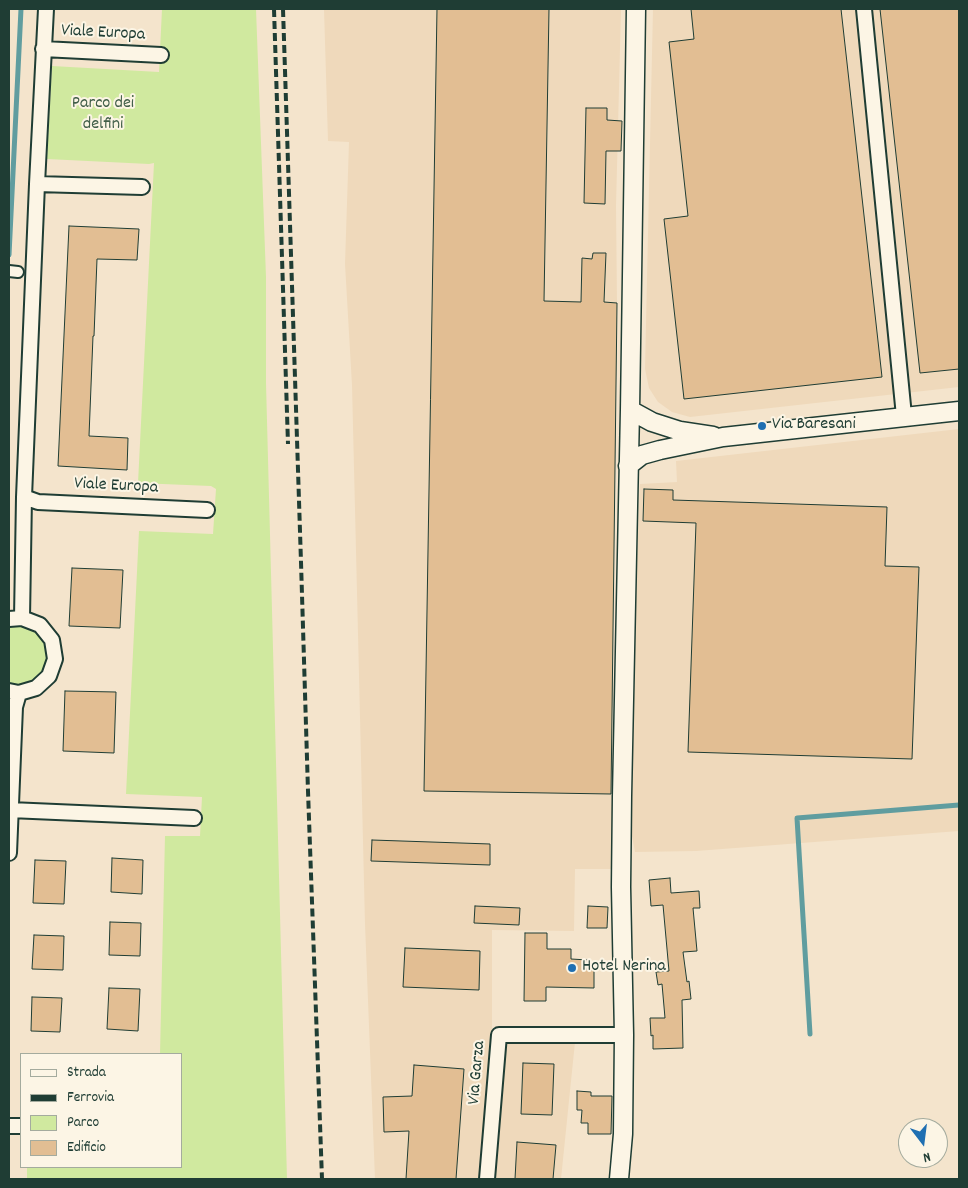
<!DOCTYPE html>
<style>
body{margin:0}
#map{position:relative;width:968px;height:1188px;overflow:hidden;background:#f4e4cc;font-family:Dekko,sans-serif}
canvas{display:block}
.frame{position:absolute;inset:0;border:10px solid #1f3d34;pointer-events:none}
.legend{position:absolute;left:20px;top:1053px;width:162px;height:115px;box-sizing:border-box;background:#fcf5e5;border:1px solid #a4ab9e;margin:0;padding:6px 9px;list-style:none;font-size:15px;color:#1f3d34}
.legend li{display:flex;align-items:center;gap:10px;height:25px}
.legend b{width:25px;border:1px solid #a4ab9e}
.north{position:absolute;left:898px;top:1118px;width:50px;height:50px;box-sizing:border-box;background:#fcf5e5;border:1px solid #a4ab9e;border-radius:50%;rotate:165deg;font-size:14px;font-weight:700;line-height:20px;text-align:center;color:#1f3d34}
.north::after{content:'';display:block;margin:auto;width:18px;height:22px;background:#1f6fb2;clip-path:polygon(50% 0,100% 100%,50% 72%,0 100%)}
</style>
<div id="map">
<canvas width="968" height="1188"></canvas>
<div class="frame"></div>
<ul class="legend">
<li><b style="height:6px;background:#fcf5e5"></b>Strada</li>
<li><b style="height:6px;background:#1f3d34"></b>Ferrovia</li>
<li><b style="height:14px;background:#d0e99f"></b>Parco</li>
<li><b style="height:14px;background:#e2be93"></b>Edificio</li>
</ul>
<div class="north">N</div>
</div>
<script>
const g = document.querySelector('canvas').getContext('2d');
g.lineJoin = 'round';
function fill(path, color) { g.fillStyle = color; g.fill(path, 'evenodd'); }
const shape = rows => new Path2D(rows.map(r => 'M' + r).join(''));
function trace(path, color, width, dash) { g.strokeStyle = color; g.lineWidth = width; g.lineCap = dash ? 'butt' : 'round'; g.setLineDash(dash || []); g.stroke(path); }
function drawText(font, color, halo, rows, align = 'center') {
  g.font = font + ' Dekko,sans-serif'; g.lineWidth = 4; g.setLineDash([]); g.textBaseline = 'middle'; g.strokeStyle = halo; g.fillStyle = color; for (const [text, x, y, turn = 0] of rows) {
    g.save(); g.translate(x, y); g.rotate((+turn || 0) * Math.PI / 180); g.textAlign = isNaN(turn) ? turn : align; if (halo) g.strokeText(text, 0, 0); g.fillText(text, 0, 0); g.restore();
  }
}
const built = shape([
 [324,9,621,9,616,206,617,303,611,794,615,869,575,869,574,931,492,930,492,1034,517,1043,575,1042,561,1179,375,1179,365,924,352,385,345,264,349,142,328,141],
 [653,9,959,9,959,387,690,417,672,412,658,402,649,388,645,369],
 [959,429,959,831,696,851,635,852,629,820,629,758,640,484,677,482,676,461]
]);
const green = shape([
 [162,9,256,9,266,277,266,383,287,1179,27,1179,27,1167,181,1167,181,1054,160,1054,165,836,200,836,202,797,126,794,139,531,213,534,216,489,211,486,138,483,154,163,149,164,47,159,52,66,159,72],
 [21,624,31,627,40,633,46,641,49,662,45,672,29,685,19,687,9,686,9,625]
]);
const stream = shape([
 [9,255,21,9],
 [810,1034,797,818,959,805]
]);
const building = shape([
 [437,9,549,9,544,301,581,302,582,258,592,259,593,253,606,253,604,302,617,303,611,794,424,791,437,9],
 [691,9,841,9,882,377,684,399,664,219,688,216,669,42,694,39,691,9],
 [880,9,959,9,959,369,920,373,880,9],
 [586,108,607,108,607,120,622,121,621,151,606,151,605,204,584,203,586,108],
 [69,226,139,229,137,260,97,259,94,336,93,336,89,436,128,438,127,470,58,466,69,226],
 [644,489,673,490,673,500,887,507,885,566,919,567,912,759,688,752,696,523,643,521,644,489],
 [72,568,123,570,120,628,69,626,72,568],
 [65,691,116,692,114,753,63,751,65,691],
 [372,840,490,844,490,865,371,861,372,840],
 [112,858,143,860,142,894,111,892,112,858],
 [35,860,66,861,64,904,33,903,35,860],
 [670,878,671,893,699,891,700,908,693,908,697,951,683,952,687,982,689,981,691,999,682,1000,683,1048,653,1049,653,1035,651,1036,650,1018,665,1018,662,984,658,985,656,972,669,971,663,905,651,906,649,880,670,878],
 [475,906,520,908,519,925,474,923,475,906],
 [588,906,608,907,607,928,587,928,588,906],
 [110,922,141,923,140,956,109,955,110,922],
 [525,933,547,933,547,949,571,949,571,959,588,960,587,970,594,970,594,988,546,987,546,1001,524,1001,525,933],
 [34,935,64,936,63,970,32,969,34,935],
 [405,948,480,951,479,990,403,987,405,948],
 [109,988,140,989,138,1031,107,1029,109,988],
 [32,997,62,998,60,1032,31,1031,32,997],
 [523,1063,554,1064,552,1115,521,1114,523,1063],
 [414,1065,464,1069,456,1179,406,1179,409,1131,384,1132,383,1097,412,1096,414,1065],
 [577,1091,591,1092,591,1096,612,1096,611,1134,588,1134,588,1123,581,1123,582,1110,577,1110,577,1091],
 [517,1142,556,1145,553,1179,515,1179,517,1142]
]);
const pedestrian = shape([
 [9,271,18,272]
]);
const minor = shape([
 [864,9,904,416],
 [43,49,161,55],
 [37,184,142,187],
 [24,497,38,502,207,510],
 [22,618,24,497,37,184,46,9],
 [9,619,22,618,40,625,52,640,55,659,49,676,36,688,19,693,9,691],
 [10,810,194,818],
 [9,853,15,707,19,693],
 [9,1126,21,1126],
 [487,1179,499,1035,624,1035]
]);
const tertiary = shape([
 [630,410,652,422,680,431,713,436],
 [628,466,642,455,660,450,723,437,959,411],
 [619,1179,623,1134,624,1035,621,887,622,796,630,410,636,9]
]);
const rail = shape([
 [274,9,288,444],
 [283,9,301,562,308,791,322,1179]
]);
const markers = [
 [762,426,5,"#1f6fb2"],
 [572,968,5,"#1f6fb2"]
];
const streetNames = [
 ["Viale Europa",103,34,3],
 ["Viale Europa",116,487,3],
 ["Via Garza",478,1073,-85]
];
const parkNames = [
 ["Parco dei",103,105],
 ["delfini",103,126]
];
const poiNames = [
 ["Via Baresani",772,426],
 ["Hotel Nerina",582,968]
];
fill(built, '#efd9bb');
fill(green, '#d0e99f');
trace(stream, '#609d9f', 5);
fill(building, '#e2be93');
trace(building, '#1f3d34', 1);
trace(pedestrian, '#1f3d34', 14);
trace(minor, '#1f3d34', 18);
trace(tertiary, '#1f3d34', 21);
trace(pedestrian, '#fcf5e5', 10);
trace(minor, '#fcf5e5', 14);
trace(tertiary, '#fcf5e5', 18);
trace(rail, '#1f3d34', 4, [8, 4]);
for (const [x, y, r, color] of markers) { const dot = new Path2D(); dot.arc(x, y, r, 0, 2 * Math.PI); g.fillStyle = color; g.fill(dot); trace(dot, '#fcf5e5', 2); }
drawText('18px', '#1f3d34', '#fcf5e5', streetNames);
drawText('18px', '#425f49', '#fcf5e5', parkNames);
drawText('18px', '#1f3d34', '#fcf5e5', poiNames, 'left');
</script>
